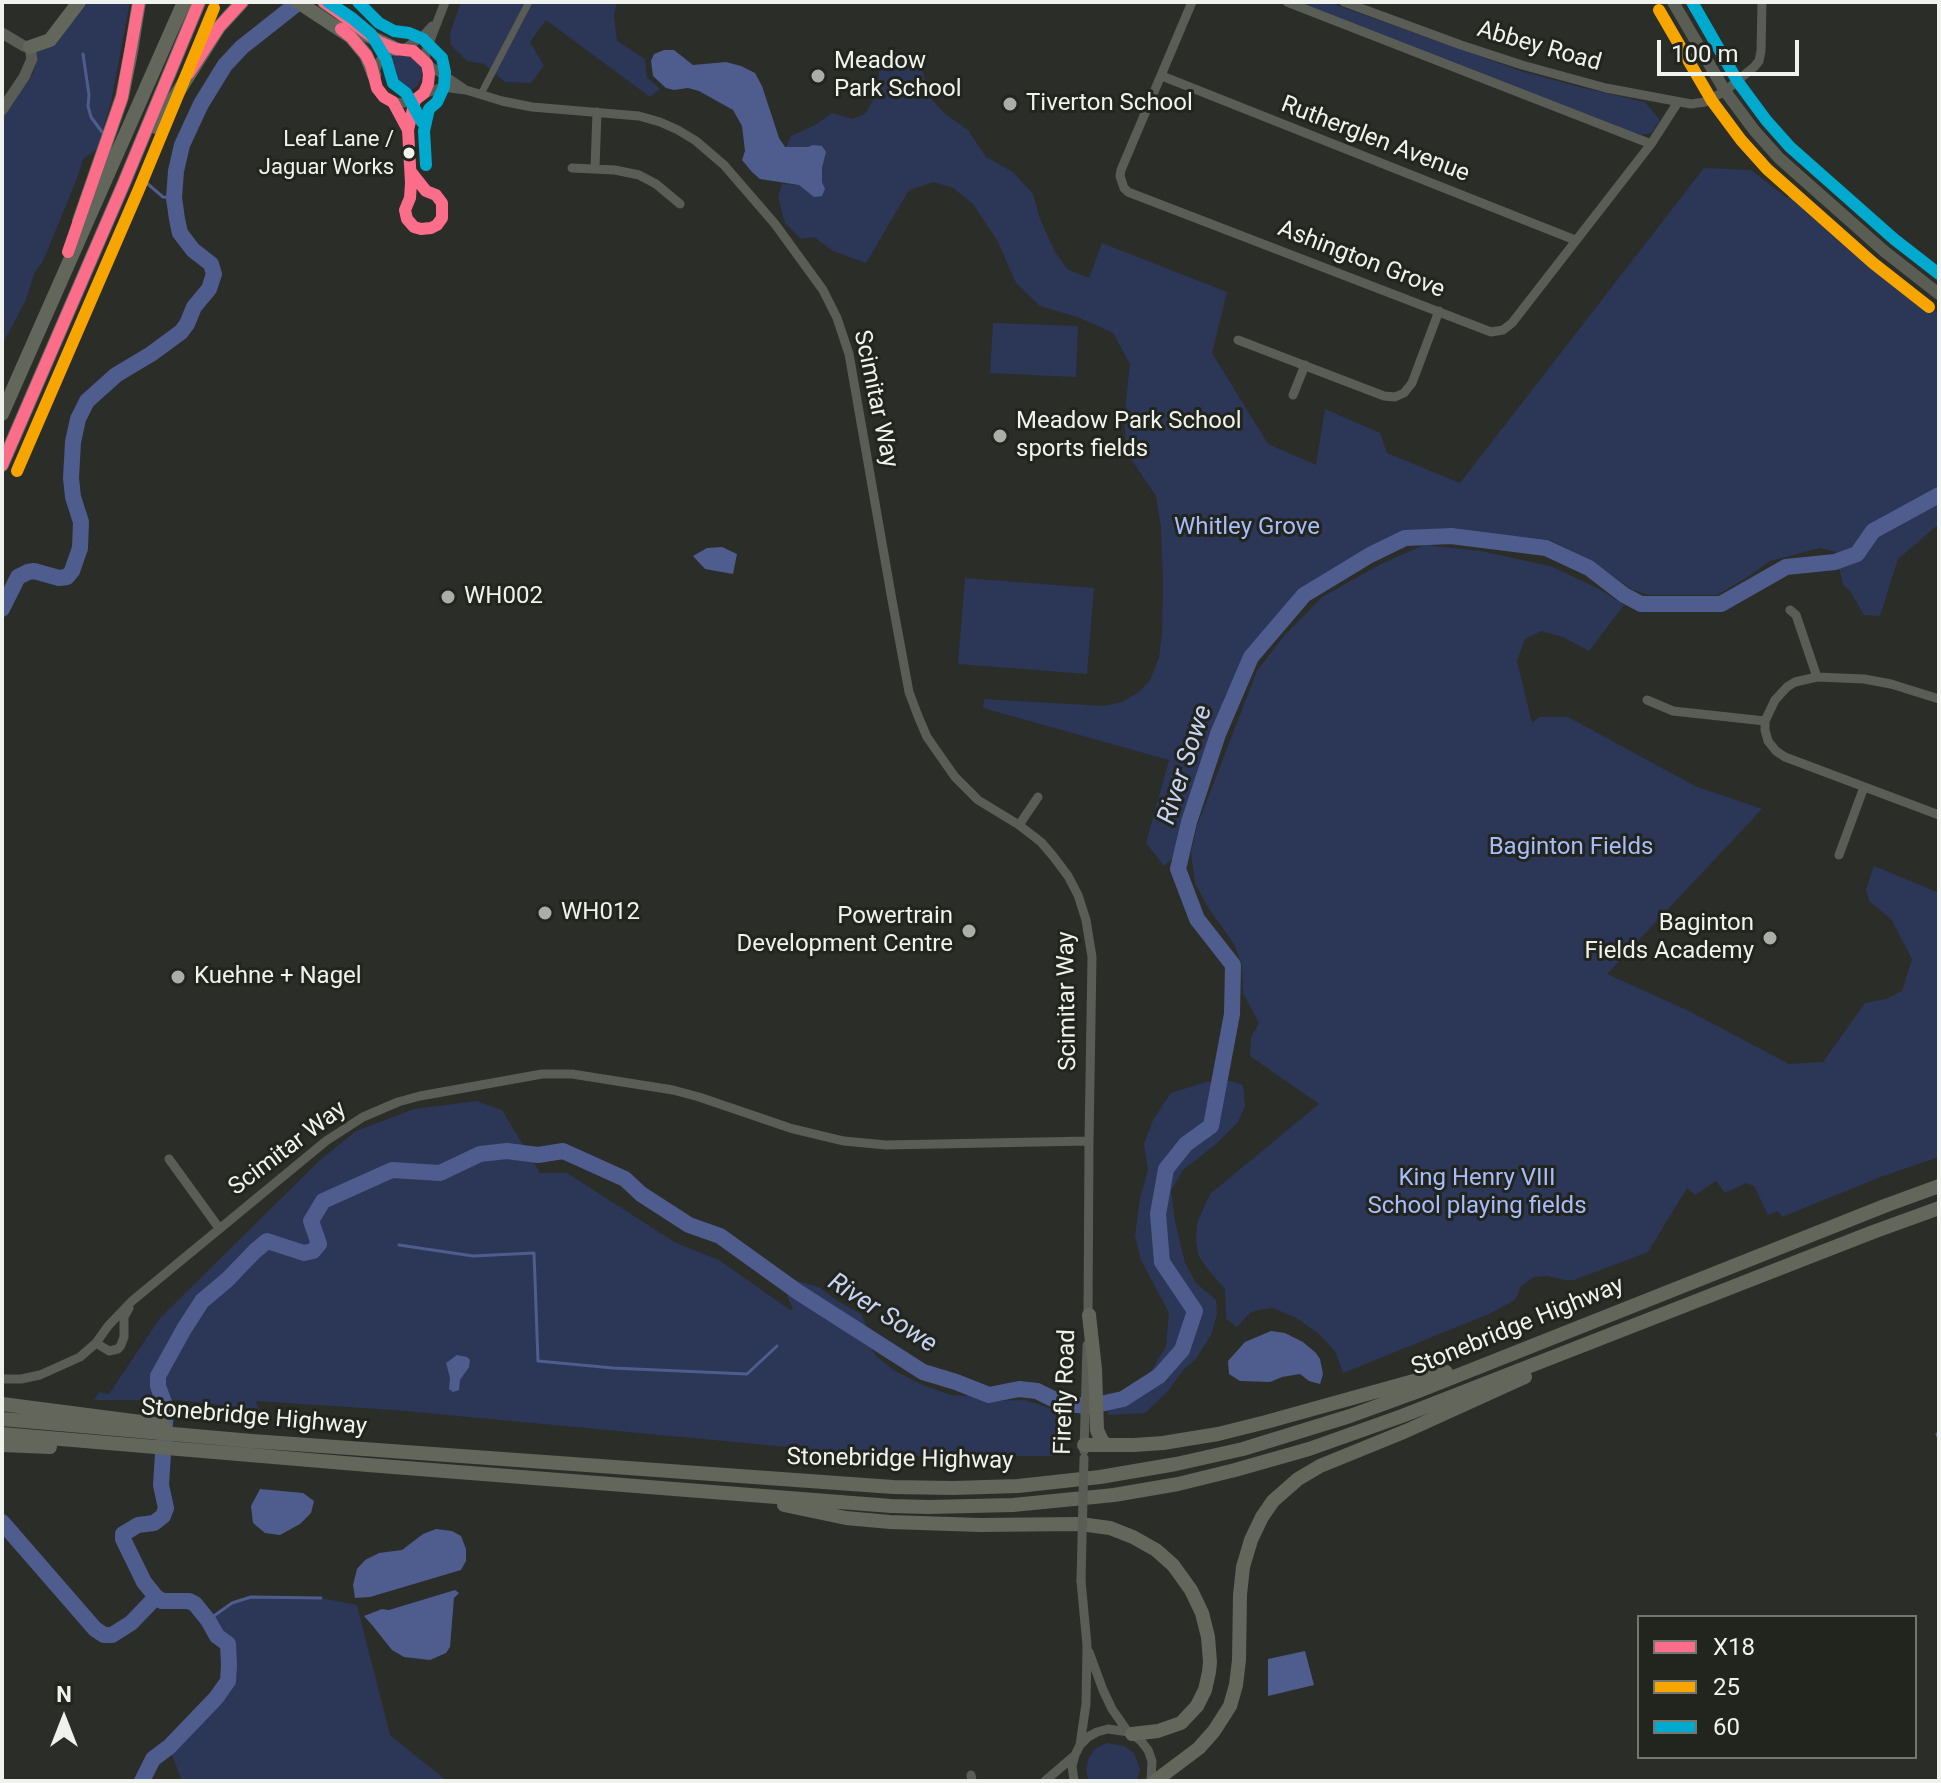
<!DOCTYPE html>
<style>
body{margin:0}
#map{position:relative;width:1941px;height:1783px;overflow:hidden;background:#2b2d29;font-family:Roboto,sans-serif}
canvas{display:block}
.frame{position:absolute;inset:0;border:4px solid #f0f2ed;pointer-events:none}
.legend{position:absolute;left:1637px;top:1615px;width:280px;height:144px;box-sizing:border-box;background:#22251d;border:2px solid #747770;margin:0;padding:10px 14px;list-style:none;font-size:24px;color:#f0f2ed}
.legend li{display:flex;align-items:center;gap:16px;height:40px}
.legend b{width:40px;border:2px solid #747770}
.north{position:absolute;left:24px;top:1679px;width:80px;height:80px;-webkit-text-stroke:6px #22251d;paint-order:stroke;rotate:0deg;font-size:22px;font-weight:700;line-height:32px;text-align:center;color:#f0f2ed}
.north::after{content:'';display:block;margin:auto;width:28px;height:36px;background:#f0f2ed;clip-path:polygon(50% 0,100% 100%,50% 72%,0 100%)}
.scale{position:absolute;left:1657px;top:40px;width:142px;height:36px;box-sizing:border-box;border:4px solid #f0f2ed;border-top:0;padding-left:10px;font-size:24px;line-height:28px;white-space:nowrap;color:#f0f2ed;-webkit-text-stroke:6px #22251d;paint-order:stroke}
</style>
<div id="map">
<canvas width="1941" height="1783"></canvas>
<div class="frame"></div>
<ul class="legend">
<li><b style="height:10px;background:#fb6d88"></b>X18</li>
<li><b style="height:10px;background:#f7a600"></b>25</li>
<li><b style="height:10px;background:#00a9ce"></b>60</li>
</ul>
<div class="north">N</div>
<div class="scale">100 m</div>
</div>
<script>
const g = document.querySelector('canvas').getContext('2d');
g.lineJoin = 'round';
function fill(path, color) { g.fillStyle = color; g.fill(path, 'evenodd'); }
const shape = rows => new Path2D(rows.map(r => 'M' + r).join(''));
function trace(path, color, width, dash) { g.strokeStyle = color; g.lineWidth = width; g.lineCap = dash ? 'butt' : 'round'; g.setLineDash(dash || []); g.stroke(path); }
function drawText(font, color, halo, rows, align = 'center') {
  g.font = font + ' Roboto,sans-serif'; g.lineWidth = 6; g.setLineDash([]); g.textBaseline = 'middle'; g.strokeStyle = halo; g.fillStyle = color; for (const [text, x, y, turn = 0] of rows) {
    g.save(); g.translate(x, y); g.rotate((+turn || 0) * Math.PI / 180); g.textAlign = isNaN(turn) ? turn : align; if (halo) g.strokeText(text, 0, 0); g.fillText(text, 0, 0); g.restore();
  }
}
const green = shape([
 [86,2,130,2,111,102,97,149,83,159,78,176,43,261,34,274,26,300,2,345,2,118,33,73,38,58,36,51,72,22],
 [461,2,617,2,614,15,617,41,645,59,647,77,660,89,650,97,546,20,530,42,544,66,531,83,505,82,484,64,467,61,451,45,450,33],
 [1296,2,1328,2,1521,71,1580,87,1645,102,1659,119,1659,122,1651,133,1641,135,1634,133],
 [893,51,922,67,927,94,944,113,968,130,986,157,1013,172,1033,194,1040,219,1054,250,1067,269,1089,278,1102,243,1227,292,1212,353,1268,444,1316,465,1325,409,1380,433,1387,453,1460,483,1704,168,1751,170,1787,198,1794,189,1868,257,1939,314,1939,524,1898,559,1880,616,1864,615,1850,591,1843,585,1836,552,1820,548,1770,561,1746,578,1717,595,1649,595,1633,590,1594,563,1550,540,1441,528,1404,535,1382,543,1302,593,1248,654,1225,696,1177,855,1164,866,1146,843,1169,760,983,708,984,699,1104,706,1122,702,1139,692,1150,680,1159,658,1162,634,1163,584,1161,527,1156,496,1127,453,1124,419,1130,364,1113,333,1080,318,1040,306,1016,283,997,240,973,204,953,188,934,182,909,190,866,263,833,251,814,237,801,239,785,223,778,197,782,184,799,185,810,194,824,185,822,182,822,168,826,152,813,145,808,147,786,147,791,136,815,125,832,113,852,119,865,114,879,90,879,65],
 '384 73a19 19 0 1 1 38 0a19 19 0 1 1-38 0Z',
 [993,323,1078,326,1076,377,990,373],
 [1424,545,1481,551,1553,567,1599,589,1624,605,1589,651,1563,637,1541,631,1525,639,1517,661,1532,723,1539,717,1568,717,1695,786,1762,809,1607,974,1689,1011,1789,1064,1823,1062,1865,1003,1886,999,1902,991,1912,959,1891,919,1869,901,1866,889,1874,866,1939,893,1939,1157,1883,1176,1782,1217,1778,1211,1768,1215,1754,1186,1746,1183,1725,1193,1716,1181,1695,1195,1687,1188,1648,1252,1574,1280,1565,1280,1547,1276,1534,1277,1521,1286,1515,1300,1489,1314,1343,1373,1335,1351,1319,1334,1296,1318,1273,1308,1258,1310,1250,1313,1237,1327,1226,1319,1225,1289,1206,1267,1198,1255,1196,1240,1197,1223,1210,1194,1319,1104,1250,1056,1251,1038,1259,1023,1243,993,1242,965,1234,944,1209,909,1195,883,1191,853,1197,826,1257,671,1283,637,1322,597,1381,564],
 [965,578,1094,588,1087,674,958,664],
 [1231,1081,1243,1085,1245,1106,1238,1122,1216,1144,1183,1170,1171,1191,1175,1221,1185,1263,1196,1283,1216,1300,1217,1314,1211,1335,1196,1359,1184,1369,1168,1391,1145,1413,1108,1415,1108,1407,1126,1395,1151,1371,1166,1346,1169,1313,1141,1260,1135,1236,1140,1198,1148,1170,1144,1144,1153,1120,1171,1093,1206,1082],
 [476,1101,502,1110,540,1173,567,1173,676,1243,719,1260,790,1310,793,1309,787,1296,794,1280,819,1287,836,1300,861,1314,866,1325,869,1345,876,1356,895,1371,925,1386,951,1395,970,1396,988,1401,1025,1400,1062,1412,1062,1456,884,1456,394,1410,256,1401,259,1410,177,1400,94,1400,99,1392,109,1394,160,1318,320,1160,356,1131,414,1109],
 [251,1597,321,1598,357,1605,390,1735,447,1781,182,1781,169,1747,216,1698,228,1681,228,1644,217,1636,208,1620,232,1603],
 [1107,1743,1124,1746,1134,1753,1140,1769,1137,1781,1088,1781,1086,1768,1089,1757,1096,1748]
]);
const water = shape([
 [664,50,674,50,693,65,726,62,741,66,755,73,762,86,779,138,785,147,808,147,813,145,822,146,826,152,822,168,822,182,825,189,822,196,814,197,799,185,760,179,752,172,742,160,745,151,742,126,733,110,699,91,688,88,674,90,666,88,653,76,651,61,654,54],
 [722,547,737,554,733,574,705,569,693,556,707,548],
 [1271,1331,1285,1333,1303,1342,1316,1353,1320,1359,1323,1374,1320,1384,1309,1381,1300,1374,1282,1377,1270,1382,1240,1381,1229,1374,1228,1361,1245,1342],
 [457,1355,467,1357,470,1360,469,1367,460,1380,459,1390,453,1392,449,1389,450,1378,446,1363],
 [260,1489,303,1493,314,1501,311,1513,300,1524,280,1535,265,1533,253,1523,251,1506],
 [436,1529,452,1531,461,1536,466,1549,466,1561,461,1570,370,1597,355,1598,353,1585,357,1569,365,1560,379,1553,402,1550,423,1534],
 [455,1590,459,1593,454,1598,450,1647,446,1653,430,1660,404,1657,392,1650,372,1625,364,1616,382,1609,389,1610],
 [1305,1651,1314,1685,1268,1696,1268,1659]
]);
const stream = shape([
 [83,54,89,95,88,106,91,117,102,132],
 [142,179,163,197,174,198],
 [399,1245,473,1256,534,1253,538,1361,613,1368,747,1374,777,1346],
 [1937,1434,1939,1439],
 [208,1620,232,1603,251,1597,321,1598]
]);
const river = shape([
 [2,609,18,577,28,572,34,571,59,578,67,577,72,571,80,548,81,522,73,497,71,478,73,442,78,419,87,401,116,375,151,354,181,332,187,324,194,307,209,289,214,274,211,264,193,250,180,233,177,219,174,198,176,171,182,145,201,104,225,65,242,47,299,2],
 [2,1522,95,1629,104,1635,112,1635,131,1623,156,1597],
 [142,1781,153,1759,169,1747,216,1698,228,1681,229,1665,228,1644,217,1636,208,1620,195,1604,189,1601,162,1601,156,1597,144,1582,123,1539,123,1534,138,1525,154,1523,163,1516,166,1508,161,1485,166,1408,158,1386,158,1376,184,1329,202,1301,227,1280,255,1251,267,1241,304,1253,313,1251,319,1244,311,1221,323,1201,392,1170,440,1173,480,1154,507,1151,538,1155,563,1151,625,1179,641,1194,689,1225,720,1236,798,1292,923,1372,956,1382,989,1395,1019,1389,1037,1391,1063,1404,1091,1406,1123,1399,1159,1376,1182,1350,1195,1311,1162,1262,1158,1214,1166,1169,1186,1144,1211,1126,1232,1014,1233,965,1197,919,1178,869,1189,822,1218,734,1251,657,1304,595,1370,555,1405,538,1451,536,1546,548,1589,568,1624,595,1641,604,1721,604,1786,567,1835,562,1857,554,1873,531,1939,495]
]);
const pedestrian = shape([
 [481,94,529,2]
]);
const minor = shape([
 [1192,2,1121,170,1120,176,1124,188,1128,192,1491,332,1503,330,1512,323,1651,144,1678,102],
 [1287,2,1651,144],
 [1344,2,1461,45,1522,65,1606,88,1691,104,1705,102,1725,91,1754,67,1759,61,1761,51,1762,2],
 [404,49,423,36,432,26],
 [425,61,426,51,445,2],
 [427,64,463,88],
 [1162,76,1575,240],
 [422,95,442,87,466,90,502,101,532,107,639,116,660,122,678,130,696,141,724,165,775,224,823,290,837,318,849,354,892,600,909,692,918,716,927,737,955,777,978,800,1019,825,1041,842,1053,856,1068,876,1078,895,1086,920,1092,957,1089,1141,1088,1319],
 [393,102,405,103,415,100,424,93,428,84,429,74,427,64,419,54,410,50,396,49,386,54,378,63,374,75,379,91,384,97,393,102,408,130],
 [572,168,615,170,639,175,656,184,680,204],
 [595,168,597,112],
 [411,172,426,191,436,195,442,203,443,209,442,218,437,225,431,228,421,229,414,227,409,222,405,213,406,203,410,198,411,183,408,130,415,100],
 [1238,340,1384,396,1395,397,1404,393,1412,383,1439,311],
 [1293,395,1305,365],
 [1790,610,1796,615,1817,677],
 [1939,699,1891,684,1864,679,1817,677,1795,682,1787,687,1775,700,1765,721,1765,730,1768,741,1776,751,1785,757,1939,815],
 [1647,700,1673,711,1765,721],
 [1019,825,1038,797],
 [1839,855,1864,787],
 [169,1159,219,1228],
 [96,1343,109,1351,118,1349,121,1345,124,1337,124,1317,129,1308],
 [2,1379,21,1379,40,1375,80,1357,96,1343,108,1326,132,1301,326,1141,363,1117,398,1102,420,1096,542,1074,572,1074,673,1090,699,1097,790,1128,844,1141,886,1145,1089,1141],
 [1084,1451,1087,1345],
 [1089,1652,1103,1690,1112,1709,1128,1732],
 [1080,1745,1086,1704,1087,1645,1081,1581],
 [971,1775,972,1781],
 [1045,1781,1073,1757],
 [1074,1781,1072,1766,1075,1755,1080,1745,1088,1737,1097,1732,1108,1729,1129,1732,1141,1741,1148,1750,1152,1761,1151,1781]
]);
const tertiary = shape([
 [2,33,24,46,30,47,32,59,24,77,2,110]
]);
const secondary = shape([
 [1673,2,1725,91,1754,130,1779,158,1806,182,1884,251,1939,294]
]);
const trunk = shape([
 [298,2,351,37,366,55,374,75],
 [324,2,340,12,369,36,396,49],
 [30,47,50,40,79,2],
 [156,127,219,27,242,2],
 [79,221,122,97,131,52,139,2],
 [2,414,184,2],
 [2,465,124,183,199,2],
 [1089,1315,1095,1369,1097,1430,1102,1441,1107,1445],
 [2,1404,164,1425],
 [2,1419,252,1441,893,1487,953,1488,1018,1486,1100,1477,1176,1464,1243,1449,1350,1416,1416,1392,1887,1205,1939,1186],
 [2,1434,368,1465,891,1506,929,1507,1013,1505,1114,1495,1178,1484,1235,1470,1309,1449,1402,1416,1873,1232,1939,1208],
 [2,1445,50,1447],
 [1084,1445,1134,1445,1163,1443,1218,1434,1266,1422,1446,1372],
 [784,1505,846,1518,890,1522,980,1525,1080,1524,1110,1528,1133,1537,1156,1550,1173,1565,1191,1590,1202,1613,1208,1637,1210,1662,1209,1672,1205,1690,1197,1706,1181,1723,1158,1731,1132,1734],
 [1155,1781,1199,1748,1214,1731,1230,1706,1236,1685,1239,1660,1240,1595,1243,1567,1251,1540,1262,1517,1273,1501,1298,1479,1320,1466,1406,1431,1525,1377]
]);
const minorBridge = shape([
 [1081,1581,1084,1458]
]);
const bus1 = shape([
 [324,2,379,42,396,49,413,51,427,64,429,74,428,84,424,93,415,100,408,130,411,183,410,198,405,210,407,219,414,227,421,229,431,228,437,225,442,218,442,203,436,195,426,191,411,172],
 [341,29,351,37,366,55,371,65,377,88,384,97,393,102,408,130],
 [189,73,219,27,242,2],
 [68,252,122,97,139,2],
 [2,465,124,183,199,2]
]);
const bus2 = shape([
 [1659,10,1712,101,1741,140,1767,169,1873,263,1929,307],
 [17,471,139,189,214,8]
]);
const bus3 = shape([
 [328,2,352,18,371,34,386,59,393,83,406,93,422,122],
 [358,2,379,23,394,31,409,33,423,39,442,58,445,72,444,87,437,102,429,109,424,131,426,165],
 [1692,2,1738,82,1766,120,1790,147,1894,239,1939,274]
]);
const markers = [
 [818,76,8,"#abada8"],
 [1010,104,8,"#abada8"],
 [409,153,7,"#f0f2ed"],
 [1000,436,8,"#abada8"],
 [448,597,8,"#abada8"],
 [545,913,8,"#abada8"],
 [969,931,8,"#abada8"],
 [1770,938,8,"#abada8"],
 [178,977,8,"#abada8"]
];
const busNames = [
 ["Leaf Lane /",394,140],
 ["Jaguar Works",394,168]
];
const streetNames = [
 ["Abbey Road",1539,47,16],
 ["Rutherglen Avenue",1375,140,21],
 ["Ashington Grove",1361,260,21],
 ["Scimitar Way",875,399,78],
 ["Scimitar Way",1068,1001,-91],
 ["Scimitar Way",288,1149,-37],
 ["Stonebridge Highway",1518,1327,-22],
 ["Firefly Road",1066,1392,-88],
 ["Stonebridge Highway",254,1418,5],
 ["Stonebridge Highway",900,1460,1]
];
const poiNames = [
 ["Meadow",834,62],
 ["Park School",834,90],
 ["Tiverton School",1026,104],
 ["Meadow Park School",1016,422],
 ["sports fields",1016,450],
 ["WH002",464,597],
 ["WH012",561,913],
 ["Powertrain",953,917,"right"],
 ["Development Centre",953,945,"right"],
 ["Baginton",1754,924,"right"],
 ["Fields Academy",1754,952,"right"],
 ["Kuehne + Nagel",194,977]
];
const parkNames = [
 ["Whitley Grove",1247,528],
 ["Baginton Fields",1571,848],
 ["King Henry VIII",1477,1179],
 ["School playing fields",1477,1207]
];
const waterNames = [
 ["River Sowe",1186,765,-72],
 ["River Sowe",882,1314,33]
];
fill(green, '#2c3657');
fill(water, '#4e5d8e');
trace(stream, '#4e5d8e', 3);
trace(river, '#4e5d8e', 16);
trace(pedestrian, '#595d55', 7);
trace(minor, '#595d55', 9);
trace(tertiary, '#595d55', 11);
trace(secondary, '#595d54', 12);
trace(trunk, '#62665b', 14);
trace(minorBridge, '#595d55', 9);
trace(bus1, '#fb6d88', 12);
trace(bus2, '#f7a600', 12);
trace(bus3, '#00a9ce', 12);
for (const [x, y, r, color] of markers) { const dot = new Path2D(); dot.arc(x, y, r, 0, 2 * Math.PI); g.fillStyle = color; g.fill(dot); trace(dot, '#22251d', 3); }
drawText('22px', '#f0f2ed', '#22251d', busNames, 'right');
drawText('24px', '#f0f2ed', '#22251d', streetNames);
drawText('24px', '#f0f2ed', '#22251d', poiNames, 'left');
drawText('24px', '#a7bcfd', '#22251d', parkNames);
drawText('italic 26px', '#c8d3f5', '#22251d', waterNames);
</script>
